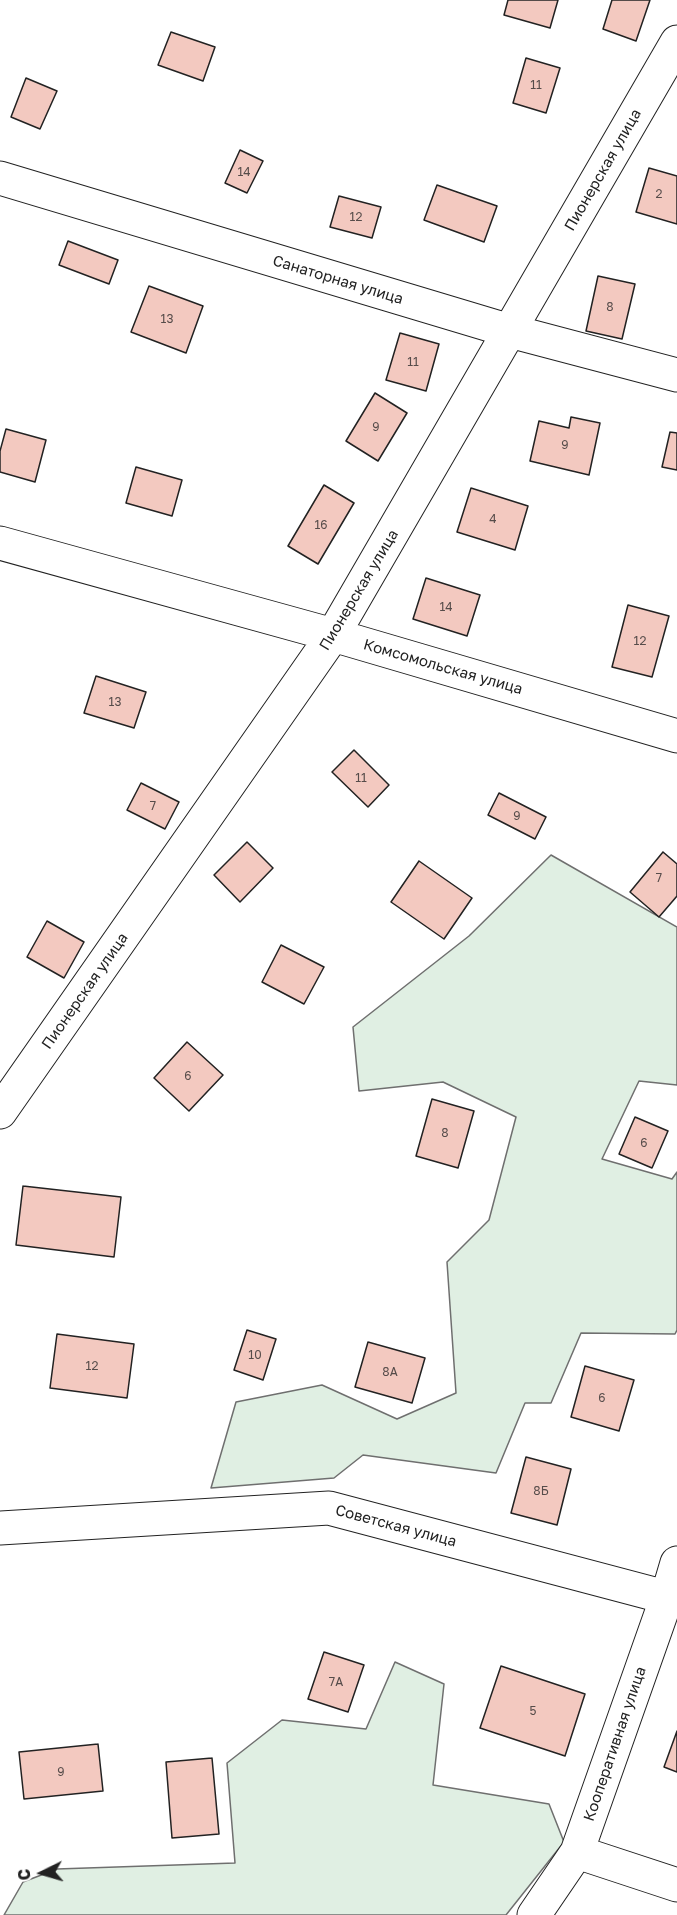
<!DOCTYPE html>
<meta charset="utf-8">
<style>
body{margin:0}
#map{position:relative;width:677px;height:1915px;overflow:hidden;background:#fff;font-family:"Golos Text",sans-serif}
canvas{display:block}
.north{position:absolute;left:12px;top:1843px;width:60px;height:60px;-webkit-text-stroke:4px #fff;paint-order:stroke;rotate:265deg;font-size:16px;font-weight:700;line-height:24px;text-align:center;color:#222}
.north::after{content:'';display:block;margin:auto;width:21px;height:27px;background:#222;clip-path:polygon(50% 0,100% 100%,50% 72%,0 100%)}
</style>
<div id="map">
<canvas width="677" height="1915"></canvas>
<div class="north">С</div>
</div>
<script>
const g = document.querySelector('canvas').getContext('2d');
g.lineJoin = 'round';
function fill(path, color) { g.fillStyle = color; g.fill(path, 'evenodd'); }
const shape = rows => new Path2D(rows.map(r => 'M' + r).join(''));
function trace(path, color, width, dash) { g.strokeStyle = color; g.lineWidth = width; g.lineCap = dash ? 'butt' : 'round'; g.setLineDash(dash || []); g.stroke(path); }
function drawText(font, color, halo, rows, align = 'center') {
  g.font = font + ' "Golos Text",sans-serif'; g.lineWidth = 4.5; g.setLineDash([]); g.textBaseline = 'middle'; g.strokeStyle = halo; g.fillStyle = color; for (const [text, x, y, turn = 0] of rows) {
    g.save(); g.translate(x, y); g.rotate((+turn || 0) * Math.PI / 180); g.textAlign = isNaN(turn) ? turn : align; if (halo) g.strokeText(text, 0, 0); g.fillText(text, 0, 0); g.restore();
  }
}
const green = shape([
 [551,855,677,927,677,1085,639,1081,602,1159,672,1179,677,1172,677,1330,675,1334,581,1333,551,1403,525,1403,496,1473,363,1455,334,1478,211,1488,236,1402,322,1385,397,1419,456,1393,447,1262,489,1220,516,1117,443,1082,359,1091,353,1027,469,936,551,855],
 [395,1662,444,1684,433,1785,549,1804,564,1842,506,1915,4,1915,23,1882,57,1869,235,1863,227,1763,282,1720,366,1729,395,1662]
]);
const building = shape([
 [508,0,558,0,550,28,504,15,508,0],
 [612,0,650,0,636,41,603,29,612,0],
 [171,32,215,47,203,81,158,65,171,32],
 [526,58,560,68,546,113,513,103,526,58],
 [26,78,57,91,40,129,11,117,26,78],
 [240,150,263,161,247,193,225,183,240,150],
 [649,168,677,176,677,224,636,212,649,168],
 [437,185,497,206,484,242,424,220,437,185],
 [339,196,381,207,372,238,330,227,339,196],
 [68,241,118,260,109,284,59,265,68,241],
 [598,276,635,284,622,339,586,331,598,276],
 [149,286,203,306,186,353,131,332,149,286],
 [400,333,439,344,426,391,386,380,400,333],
 [375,393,407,413,378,461,346,441,375,393],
 [571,417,600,423,589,475,530,461,539,421,569,428,571,417],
 [6,429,46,440,35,482,0,472,0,451,6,429],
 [670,432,677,433,677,470,662,467,670,432],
 [136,467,182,480,172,516,126,503,136,467],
 [324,485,354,503,318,564,288,546,324,485],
 [471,488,528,506,515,550,457,532,471,488],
 [426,578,480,595,467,636,413,619,426,578],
 [628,605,669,616,652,677,612,667,628,605],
 [96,676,146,692,134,728,84,713,96,676],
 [354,750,389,785,368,807,332,772,354,750],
 [141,783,179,802,165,829,127,810,141,783],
 [499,793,546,817,535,839,488,815,499,793],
 [247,842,273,868,240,902,214,875,247,842],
 [663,852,677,864,677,896,659,917,630,892,663,852],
 [419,861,472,898,444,939,391,902,419,861],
 [47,921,84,942,64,978,27,957,47,921],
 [281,945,324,967,304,1004,262,982,281,945],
 [187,1042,223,1075,189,1111,154,1078,187,1042],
 [432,1099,474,1111,458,1168,416,1156,432,1099],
 [635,1117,668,1131,652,1168,619,1154,635,1117],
 [23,1186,121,1197,114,1257,16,1245,23,1186],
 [247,1330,276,1339,263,1380,234,1370,247,1330],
 [57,1334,134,1344,127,1398,50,1388,57,1334],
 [368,1342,425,1358,412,1403,355,1387,368,1342],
 [585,1366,634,1380,619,1431,571,1417,585,1366],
 [526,1457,571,1469,557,1525,511,1513,526,1457],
 [324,1652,364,1665,348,1712,308,1699,324,1652],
 [501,1666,585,1694,565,1756,480,1728,501,1666],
 [677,1731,677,1772,664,1767,677,1731],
 [98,1744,103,1791,24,1799,19,1752,98,1744],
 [212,1758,219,1834,172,1838,166,1762,212,1758]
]);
const minor = shape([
 [0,178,510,331,677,375],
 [0,543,333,635,677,736],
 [0,1112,333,635,677,42],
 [0,1528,329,1508,677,1600],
 [577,1852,677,1885],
 [534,1915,577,1852,667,1597,677,1563]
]);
const numberNames = [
 ["11",536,85],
 ["14",244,172],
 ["2",659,194],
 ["12",356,217],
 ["8",610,307],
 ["13",167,319],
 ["11",413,362],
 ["9",376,427],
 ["9",565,445],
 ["4",493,519],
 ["16",321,525],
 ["14",446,607],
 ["12",640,641],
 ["13",115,702],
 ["11",361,778],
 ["7",153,806],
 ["9",517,816],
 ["7",659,878],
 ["6",188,1076],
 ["8",445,1133],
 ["6",644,1143],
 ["10",255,1355],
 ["12",92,1366],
 ["8А",390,1372],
 ["6",602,1398],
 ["8Б",541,1491],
 ["7А",336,1682],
 ["5",533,1711],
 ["9",61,1772]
];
const streetNames = [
 ["Пионерская улица",603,170,-60],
 ["Санаторная улица",338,280,17],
 ["Пионерская улица",359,590,-59],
 ["Комсомольская улица",443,667,16],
 ["Пионерская улица",85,991,-55],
 ["Советская улица",396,1526,15],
 ["Кооперативная улица",615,1744,-71]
];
fill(green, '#e0efe3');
trace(green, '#6f6f6f', 1.5);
fill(building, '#f3c9c0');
trace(building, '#222', 1.5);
trace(minor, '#222', 35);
trace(minor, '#fff', 33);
drawText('12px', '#564c4a', null, numberNames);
drawText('15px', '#222', '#fff', streetNames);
</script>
